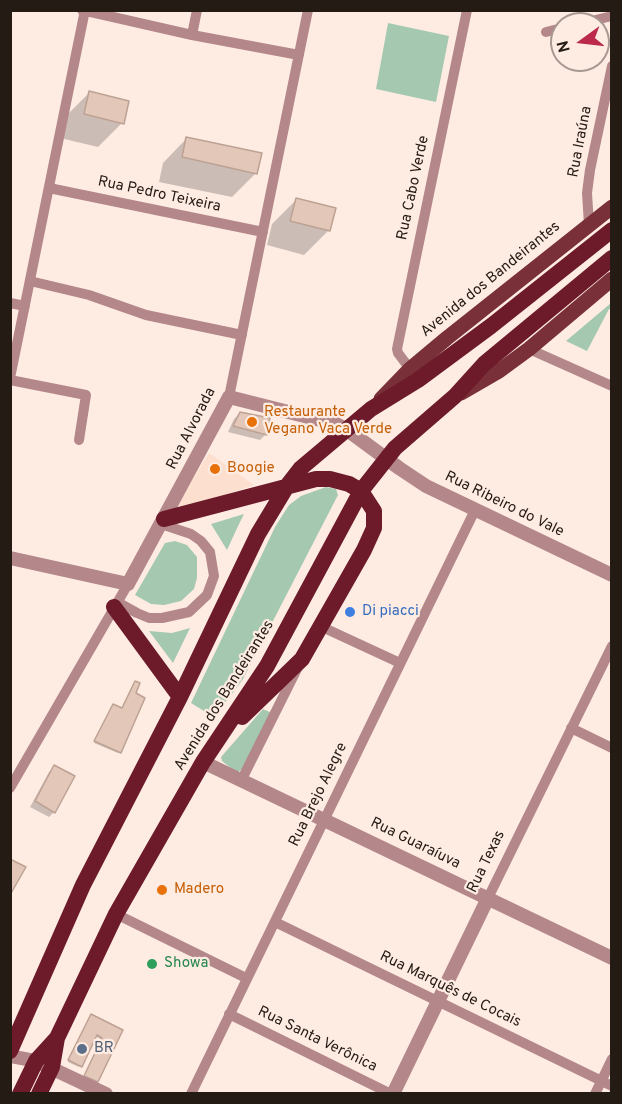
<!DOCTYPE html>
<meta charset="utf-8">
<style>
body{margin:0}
#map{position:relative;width:622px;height:1104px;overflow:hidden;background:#feece3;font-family:Overpass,sans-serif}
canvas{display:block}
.frame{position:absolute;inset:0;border:12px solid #251b15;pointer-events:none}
.north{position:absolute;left:550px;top:12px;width:60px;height:60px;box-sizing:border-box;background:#feece3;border:2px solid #a79891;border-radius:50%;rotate:255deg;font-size:16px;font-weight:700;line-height:24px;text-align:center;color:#251b15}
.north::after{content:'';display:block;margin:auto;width:21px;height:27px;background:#bb2a4a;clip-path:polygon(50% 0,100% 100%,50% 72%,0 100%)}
</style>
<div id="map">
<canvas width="622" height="1104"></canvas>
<div class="frame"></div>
<div class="north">N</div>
</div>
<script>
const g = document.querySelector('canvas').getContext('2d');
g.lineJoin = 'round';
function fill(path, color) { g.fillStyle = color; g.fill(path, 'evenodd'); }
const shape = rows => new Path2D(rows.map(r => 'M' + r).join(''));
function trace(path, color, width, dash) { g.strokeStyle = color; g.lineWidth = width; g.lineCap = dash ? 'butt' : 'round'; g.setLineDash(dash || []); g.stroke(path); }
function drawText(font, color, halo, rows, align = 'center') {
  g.font = font + ' Overpass,sans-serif'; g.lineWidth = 4.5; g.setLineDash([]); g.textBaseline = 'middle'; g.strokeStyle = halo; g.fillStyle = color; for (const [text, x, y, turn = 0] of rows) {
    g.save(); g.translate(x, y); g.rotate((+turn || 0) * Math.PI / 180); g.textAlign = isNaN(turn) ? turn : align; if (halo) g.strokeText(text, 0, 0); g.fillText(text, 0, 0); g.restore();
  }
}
const built = shape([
 [209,453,254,485,173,512]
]);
const green = shape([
 [388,23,449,36,436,102,376,89],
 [611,303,611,310,609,309,587,351,566,341],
 [326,487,336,489,338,495,243,679,229,698,212,716,191,703,275,527,289,505,301,496],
 [244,514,239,524,227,550,211,524],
 [175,541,187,545,197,557,197,578,194,589,181,601,164,605,151,604,135,595,165,543],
 [190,628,173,663,149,631,172,633],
 [263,709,272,713,242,769,238,772,232,769,222,761,221,757]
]);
const shadow = shape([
 [90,92,122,123,98,147,60,138,65,117],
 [187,138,256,173,232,197,159,182,163,163],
 [296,200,329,230,304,255,267,245,272,224],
 [240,413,266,434,260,440,228,432,234,419],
 [112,707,122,709,118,753,94,743],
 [54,767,54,812,49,817,30,807,49,772],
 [91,1015,121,1031,95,1083,84,1077,102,1040,95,1036,79,1067,68,1062]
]);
const building = shape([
 [89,91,129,101,124,124,84,114,89,91],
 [186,137,262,153,257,174,182,157,186,137],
 [296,198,336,208,330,231,290,221,296,198],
 [240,412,270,418,267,435,233,426,240,412],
 [135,681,140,683,136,693,145,698,121,753,94,741,113,704,122,708,135,681],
 [54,765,75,776,55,813,35,801,54,765],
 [10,859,26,867,10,895,10,859],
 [91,1014,123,1030,98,1082,84,1076,102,1038,97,1035,82,1067,68,1060,91,1014]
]);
const minor = shape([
 [82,10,192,35,299,55],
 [579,24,612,16],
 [546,32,562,28],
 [192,35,197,10],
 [49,188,263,232],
 [589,225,587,193,590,170,612,66],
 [30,281,89,295,146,315,242,335],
 [10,303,25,306],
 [529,349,612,386],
 [410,369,398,353,397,349,467,10],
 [10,378,85,10],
 [10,380,86,395,79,440],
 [229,397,308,10],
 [117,602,137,613,149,618,162,618,189,612,207,595,214,576,210,552,201,541,191,534,161,524],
 [320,626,400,663],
 [571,728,612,748],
 [242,779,297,669],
 [10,788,128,584],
 [488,898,612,646],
 [116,914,246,978],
 [275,922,612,1086],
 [229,1014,391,1094],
 [191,1094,475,510],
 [595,1094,612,1059]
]);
const tertiary = shape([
 [10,558,128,584,229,397,336,424,346,429,399,468,426,486,612,575],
 [203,762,612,958],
 [10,1056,36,1061,106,1094],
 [393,1094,488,898]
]);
const primary = shape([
 [461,393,499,371,529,349,612,279],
 [381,399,410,369,447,338,612,207]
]);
const trunk = shape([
 [164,519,316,479,330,479,349,484,361,491,374,511,374,528,364,550,302,659,242,717],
 [114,607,180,697],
 [10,1051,83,885,180,697,258,534,287,486,301,468,371,409,418,380,491,326,612,230],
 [20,1094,36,1061,57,1038],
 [39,1094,52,1067,57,1038,116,914,203,762,267,666,361,491,395,448,455,396,484,364,612,258]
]);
const markers = [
 [252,422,6,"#e8710a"],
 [215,469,6,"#e8710a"],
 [350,612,6,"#3f7fe0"],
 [162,890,6,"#e8710a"],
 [152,964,6,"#2e9e5b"],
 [82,1049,6,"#5c6f8a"]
];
const streetNames = [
 ["Rua Iraúna",581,142,-79],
 ["Rua Cabo Verde",414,188,-78],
 ["Rua Pedro Teixeira",159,195,12],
 ["Avenida dos Bandeirantes",491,280,-39],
 ["Rua Alvorada",192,429,-63],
 ["Rua Ribeiro do Vale",504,505,26],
 ["Avenida dos Bandeirantes",225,696,-58],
 ["Rua Brejo Alegre",319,795,-64],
 ["Rua Guaraíuva",415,844,26],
 ["Rua Texas",487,862,-64],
 ["Rua Marquês de Cocais",450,990,26],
 ["Rua Santa Verônica",317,1040,26]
];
const foodNames = [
 ["Restaurante",264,413],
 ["Vegano Vaca Verde",264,430],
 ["Boogie",227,469],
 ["Madero",174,890]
];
const shopNames = [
 ["Di piacci",362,612]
];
const leisureNames = [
 ["Showa",164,964]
];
const serviceNames = [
 ["BR",94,1049]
];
fill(built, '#fcdfcf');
fill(green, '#a5c8b0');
fill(shadow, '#0003');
fill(building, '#e3c7b8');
trace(building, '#bda293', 1.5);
trace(minor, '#b4888a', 10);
trace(tertiary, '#b4888a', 14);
trace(primary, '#793038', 15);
trace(trunk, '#6d1b2a', 16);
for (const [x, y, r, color] of markers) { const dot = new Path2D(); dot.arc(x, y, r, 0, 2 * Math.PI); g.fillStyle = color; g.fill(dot); trace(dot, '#feece3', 2); }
drawText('15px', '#251b15', '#feece3', streetNames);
drawText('15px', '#c56008', '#feece3', foodNames, 'left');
drawText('15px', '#366cbe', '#feece3', shopNames, 'left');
drawText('15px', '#27864d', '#feece3', leisureNames, 'left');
drawText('15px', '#4e5e75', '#feece3', serviceNames, 'left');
</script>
